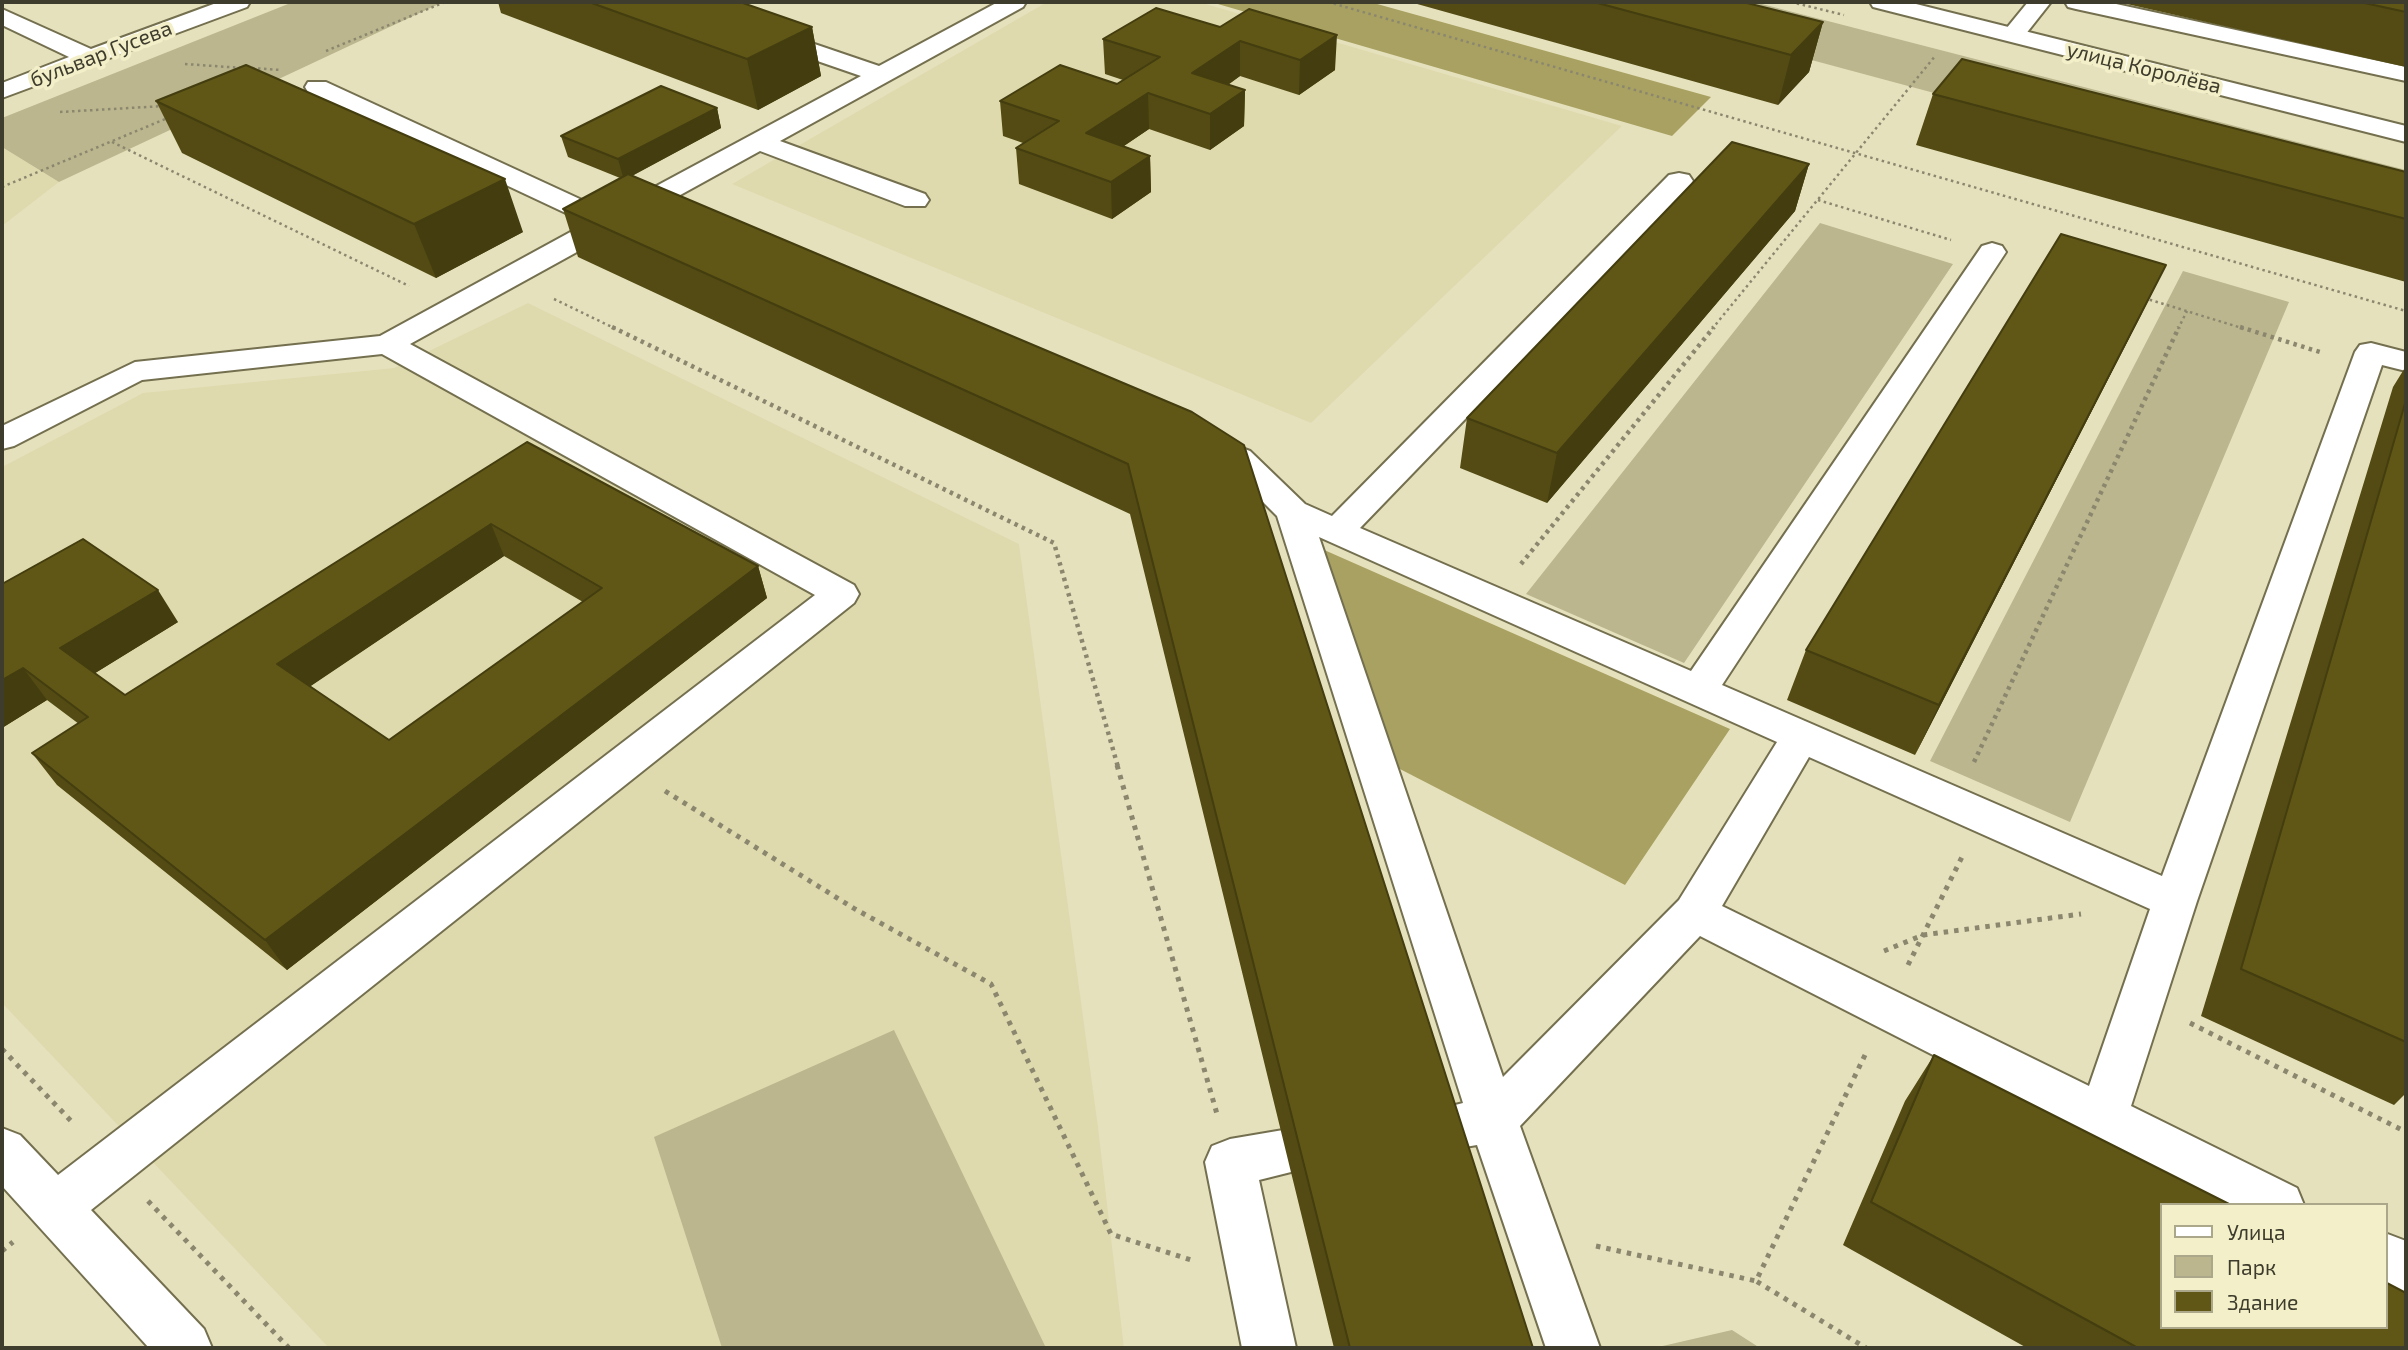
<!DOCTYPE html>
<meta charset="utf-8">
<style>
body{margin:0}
#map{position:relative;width:2408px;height:1350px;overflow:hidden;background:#e6e1bd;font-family:"Exo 2",sans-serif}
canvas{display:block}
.frame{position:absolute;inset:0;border:4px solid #3e3c2d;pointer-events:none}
.legend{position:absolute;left:2160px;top:1203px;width:228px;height:126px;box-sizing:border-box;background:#f3efc9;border:2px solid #aba78b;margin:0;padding:9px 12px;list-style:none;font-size:21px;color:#3e3c2d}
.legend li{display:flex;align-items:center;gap:14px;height:35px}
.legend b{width:35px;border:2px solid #aba78b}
</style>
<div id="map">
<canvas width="2408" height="1350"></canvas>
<div class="frame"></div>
<ul class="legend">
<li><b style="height:9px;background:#fff"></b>Улица</li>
<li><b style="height:19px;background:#bbb68d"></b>Парк</li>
<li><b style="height:19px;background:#605716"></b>Здание</li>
</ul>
</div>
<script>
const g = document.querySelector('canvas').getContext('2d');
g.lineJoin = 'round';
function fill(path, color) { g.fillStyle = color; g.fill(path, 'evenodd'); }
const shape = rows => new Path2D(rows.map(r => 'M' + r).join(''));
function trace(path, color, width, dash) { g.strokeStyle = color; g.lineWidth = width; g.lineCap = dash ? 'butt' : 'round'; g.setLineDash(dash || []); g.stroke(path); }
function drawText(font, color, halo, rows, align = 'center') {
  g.font = font + ' "Exo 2",sans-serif'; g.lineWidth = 7; g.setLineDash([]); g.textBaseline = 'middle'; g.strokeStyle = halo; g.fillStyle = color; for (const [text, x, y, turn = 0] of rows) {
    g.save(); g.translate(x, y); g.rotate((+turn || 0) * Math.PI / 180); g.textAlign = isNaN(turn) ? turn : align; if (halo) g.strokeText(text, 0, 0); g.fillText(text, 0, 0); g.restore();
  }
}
const built = shape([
 [1047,2,1199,2,1622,126,1311,423,732,184],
 [2,147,59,182,2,226],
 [528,303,1019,544,1098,1127,1124,1348,329,1348,2,1003,2,467,143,393,394,368]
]);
const green = shape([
 [293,2,443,2,59,182,2,147,2,118],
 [1596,2,1754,2,2406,170,2406,220],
 [1820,223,1953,264,1684,663,1526,594],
 [2183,271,2289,302,2070,822,1930,761],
 [894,1030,1046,1348,722,1348,654,1137],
 [1732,1330,1760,1348,1654,1348]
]);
const forest = shape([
 [1211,2,1370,2,1711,97,1672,136],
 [1322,549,1730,729,1625,885,1398,768]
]);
const pathFar2 = shape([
 [1328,2,2406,311],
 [1791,2,1844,15],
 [326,51,445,2],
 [185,64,243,68],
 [252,68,281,70],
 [60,112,164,106],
 [112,142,409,286],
 [2,187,170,117],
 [1818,200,1951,240],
 [2144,298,2245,329],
 [554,299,616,329],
 [1712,329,1936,55],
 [2178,329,2187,311]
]);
const pathFar1 = shape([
 [612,327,1054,543,1118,767],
 [2240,327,2323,353],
 [1521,564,1714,327],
 [1974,762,2179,327]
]);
const path = shape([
 [1117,765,1217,1114],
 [665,791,855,909,991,984,1111,1234,1194,1261],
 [1884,951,1923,935,2081,914],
 [1908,965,1962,857],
 [2190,1023,2406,1132],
 [2,1049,74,1124],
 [1865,1055,1756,1281,1866,1348],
 [148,1201,289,1348],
 [1596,1246,1756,1281],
 [2,1251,13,1242]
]);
const minor = shape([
 [219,2,250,2,247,7,2,98,2,83,69,57,2,25,2,9,91,49,219,2],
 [658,2,691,2,879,66,998,2,1026,2,1023,7,780,141,925,194,929,200,925,206,905,206,760,151,410,344,854,585,859,594,854,603,91,1210,204,1329,212,1348,149,1348,2,1186,2,1128,20,1135,58,1175,815,595,382,354,142,380,14,446,2,449,2,426,135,362,380,336,587,223,308,92,305,87,308,82,326,82,608,212,861,76,661,7,658,2],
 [2028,2,2051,2,2021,40,2005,40,2001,35,2028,2],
 [2065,2,2107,2,2406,67,2406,81,2076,9,2068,7,2065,2],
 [1679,173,1689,175,1693,181,1689,187,1360,528,1691,671,1982,246,1992,243,2002,246,2006,252,1722,685,2162,876,2355,352,2360,345,2371,343,2406,352,2406,371,2382,365,2197,901,2131,1106,2297,1188,2304,1205,2227,1205,1700,936,1520,1126,1600,1348,1546,1348,1477,1145,1441,1151,1424,1145,1416,1129,1424,1113,1463,1103,1277,516,1226,465,1197,453,1192,446,1197,439,1209,436,1250,451,1305,504,1332,516,1669,175,1679,173],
 [1319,537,1777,742,1679,900,1503,1077,1319,537],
 [1809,757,2150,909,2089,1086,1722,906,1809,757],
 [1289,1129,1307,1136,1314,1152,1307,1168,1259,1180,1296,1348,1242,1348,1205,1162,1212,1146,1230,1139,1289,1129],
 [2385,1233,2406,1241,2406,1294,2385,1285,2385,1233]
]);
const major = shape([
 [1870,2,1908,2,2406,126,2406,142,1873,7,1870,2]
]);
const wall = shape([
 [498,2,740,2,812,27,821,76,758,110,501,13],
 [1410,2,1743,2,1823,22,1809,72,1778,105],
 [2118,2,2406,2,2406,67],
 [1156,8,1335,70,1299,95,1240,76,1228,85,1245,90,1244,126,1210,150,1149,129,1124,146,1150,156,1151,192,1112,219,1019,184,1016,148,1023,143,1003,136,1000,101,1117,84,1123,80,1105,74,1103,39],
 [1933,94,2406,172,2406,282,1916,145],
 [156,101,523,232,436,278,182,153],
 [717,108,721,128,632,176,1192,412,1533,1348,1334,1348,1130,514,578,257,563,209,620,178,568,157,561,136],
 [1809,164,1795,211,1547,503,1460,468,1467,418],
 [2142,313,1915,755,1787,700,1806,650],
 [2406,366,2406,1093,2394,1105,2201,1016,2393,387],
 [527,442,758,566,767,598,287,970,57,785,32,753,79,724,47,700,2,728,2,584,178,622,95,673,125,695],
 [504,556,583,602,389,740,310,686],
 [1934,1055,2406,1348,2027,1348,1843,1245,1905,1101]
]);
const shadedWall = shape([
 [1823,22,1809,72,1778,105,1791,55],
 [812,27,821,76,758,110,747,59],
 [1337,35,1335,70,1299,95,1300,60],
 [1240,41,1240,76,1192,109,1192,73],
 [1245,90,1244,126,1210,150,1210,114],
 [1148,93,1149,129,1088,170,1086,133],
 [717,108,721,128,624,180,618,159],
 [1150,156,1151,192,1112,219,1111,182],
 [1809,164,1795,211,1547,503,1557,453],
 [505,179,523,232,436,278,414,224],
 [2166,265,2142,313,1915,755,1939,705],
 [491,524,504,556,296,696,277,664],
 [758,566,767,598,287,970,265,940],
 [158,590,178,622,84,680,60,648],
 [23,668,47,700,2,728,2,680]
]);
const building = shape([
 [589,2,740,2,812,27,747,59,589,2],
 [1594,2,1743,2,1823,22,1791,55,1594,2],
 [2360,2,2406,2,2406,12,2360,2],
 [1156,8,1220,27,1249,9,1337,35,1300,60,1240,41,1192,73,1245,90,1210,114,1148,93,1086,133,1150,156,1111,182,1016,148,1059,121,1000,101,1060,65,1117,84,1160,57,1103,39,1156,8],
 [1962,59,2406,172,2406,219,1933,94,1962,59],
 [246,65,505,179,414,224,156,101,246,65],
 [661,86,717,108,618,159,561,136,661,86],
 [1732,142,1809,164,1557,453,1467,418,1732,142],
 [628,174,1192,412,1244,445,1533,1348,1350,1348,1128,464,563,209,628,174],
 [2061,234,2166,265,1939,705,1806,650,2061,234],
 [2406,400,2406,1042,2241,969,2406,400],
 [527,442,758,566,265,940,32,753,88,717,23,668,2,680,2,584,83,539,158,590,60,648,125,695,527,442],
 [491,524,602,588,389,740,277,664,491,524],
 [1934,1055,2231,1205,2161,1205,2161,1327,2385,1327,2385,1282,2406,1293,2406,1348,2138,1348,1871,1202,1934,1055]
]);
const farStreetnames = [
 ["бульвар Гусева",101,54,-21],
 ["улица Королёва",2144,68,14]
];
fill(built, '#dfdaad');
fill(green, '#bbb68d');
fill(forest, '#a9a162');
trace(minor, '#74704f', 4);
trace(major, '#74704f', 4);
trace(pathFar2, '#8b876f', 2.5, [2.5, 3.5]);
trace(pathFar1, '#8b876f', 4.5, [3.5, 4.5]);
trace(path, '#8b876f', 5, [4.5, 6]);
fill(minor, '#fff');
fill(major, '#fff');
fill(wall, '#534b13');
fill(shadedWall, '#433d0f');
fill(building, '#605716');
trace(building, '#433d0f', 2);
drawText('21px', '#3e3c2d', '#f3efc9', farStreetnames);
</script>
